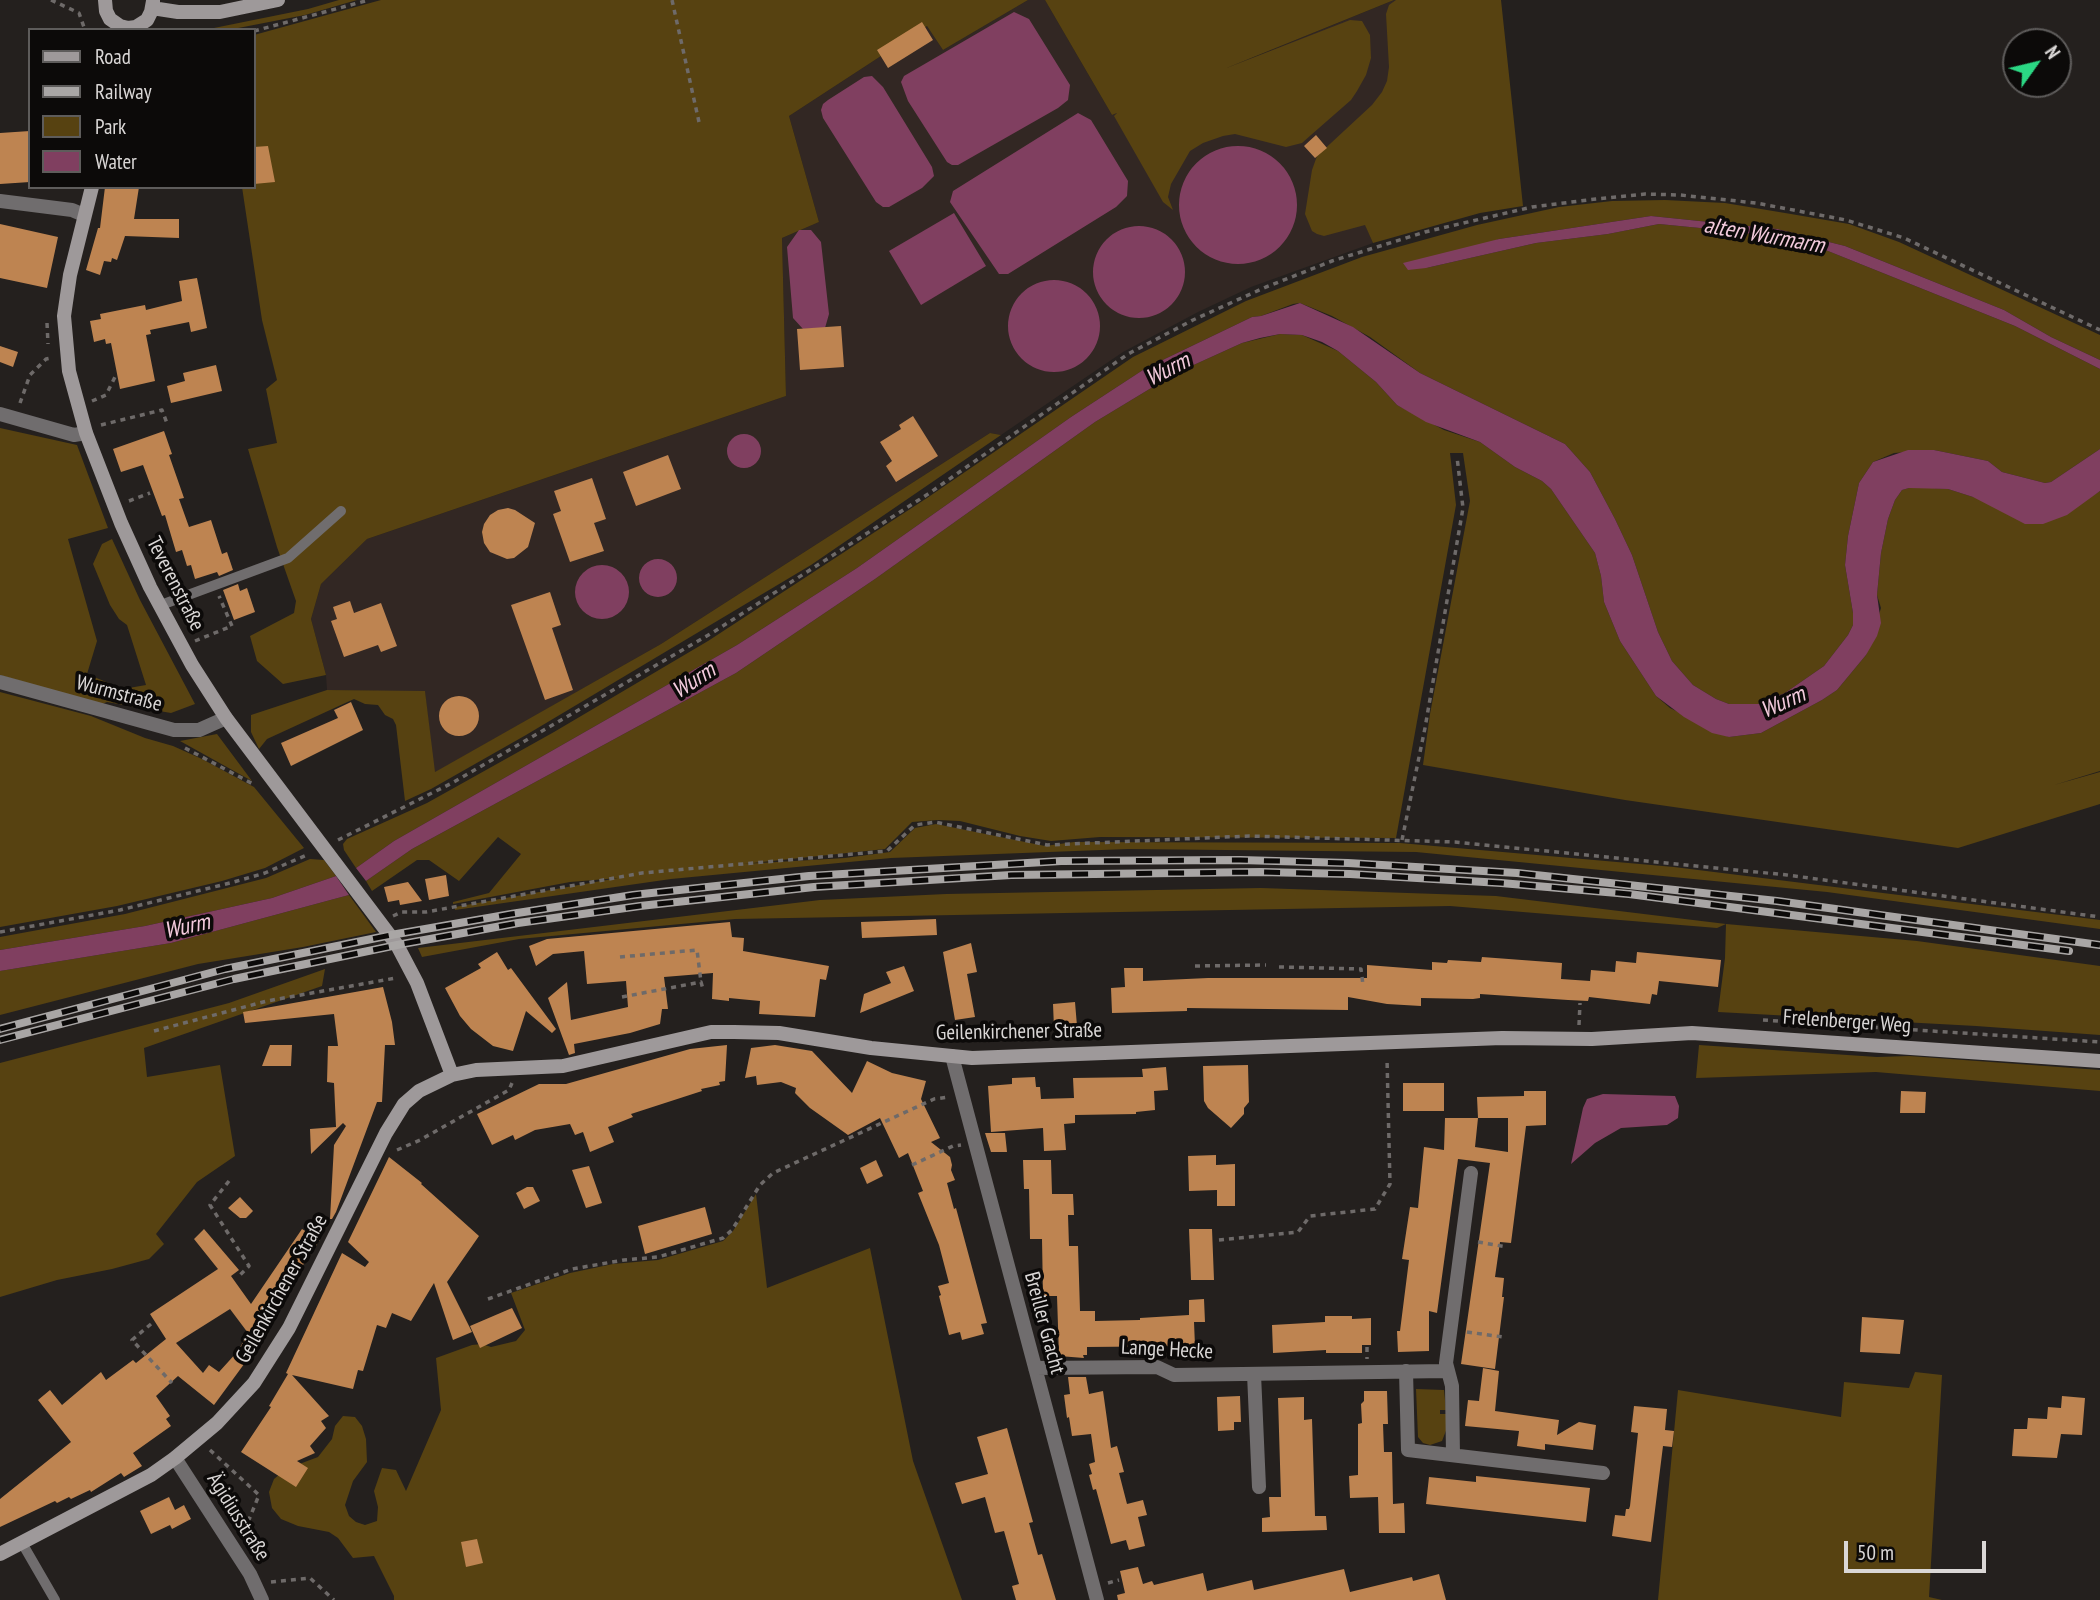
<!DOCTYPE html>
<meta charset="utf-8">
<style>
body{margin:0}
#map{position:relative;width:2100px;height:1600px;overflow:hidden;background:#24201e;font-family:"PT Sans Narrow",sans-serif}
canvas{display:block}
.legend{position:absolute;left:28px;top:28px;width:228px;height:161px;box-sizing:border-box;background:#0c0a09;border:2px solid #5e5c5b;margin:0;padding:9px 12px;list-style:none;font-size:21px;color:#dad7d6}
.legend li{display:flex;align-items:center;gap:14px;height:35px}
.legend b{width:35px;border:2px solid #5e5c5b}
.north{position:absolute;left:2002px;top:28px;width:70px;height:70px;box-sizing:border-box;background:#0c0a09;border:2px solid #5e5c5b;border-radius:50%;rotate:56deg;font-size:19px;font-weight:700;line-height:28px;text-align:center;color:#dad7d6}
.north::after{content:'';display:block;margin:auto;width:24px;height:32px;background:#2bd884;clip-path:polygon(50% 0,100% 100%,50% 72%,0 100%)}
.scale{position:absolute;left:1844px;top:1541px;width:142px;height:32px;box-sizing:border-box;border:4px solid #dad7d6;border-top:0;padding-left:9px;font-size:21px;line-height:24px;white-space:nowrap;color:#dad7d6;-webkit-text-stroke:5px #0c0a09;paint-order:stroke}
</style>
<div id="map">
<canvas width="2100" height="1600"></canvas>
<ul class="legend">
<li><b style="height:9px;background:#9e999a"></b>Road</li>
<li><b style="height:9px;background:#a9a6a5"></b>Railway</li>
<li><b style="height:19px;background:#574211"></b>Park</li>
<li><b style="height:19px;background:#803f60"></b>Water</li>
</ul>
<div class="north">N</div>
<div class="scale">50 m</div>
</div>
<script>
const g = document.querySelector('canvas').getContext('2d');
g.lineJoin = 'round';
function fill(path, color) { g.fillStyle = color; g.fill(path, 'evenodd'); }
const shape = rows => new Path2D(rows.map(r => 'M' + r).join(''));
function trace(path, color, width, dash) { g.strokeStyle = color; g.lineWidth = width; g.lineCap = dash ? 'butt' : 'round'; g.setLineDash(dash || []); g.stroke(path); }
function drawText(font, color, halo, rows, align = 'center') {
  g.font = font + ' "PT Sans Narrow",sans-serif'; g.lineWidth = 7; g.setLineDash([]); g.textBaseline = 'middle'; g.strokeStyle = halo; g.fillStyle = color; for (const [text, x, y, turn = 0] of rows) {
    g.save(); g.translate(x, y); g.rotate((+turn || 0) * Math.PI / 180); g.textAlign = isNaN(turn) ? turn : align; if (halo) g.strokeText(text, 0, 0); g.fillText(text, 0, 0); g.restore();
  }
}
const built = shape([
 [1028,0,1045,0,1112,115,1394,0,1475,0,1495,189,1451,204,1366,226,1373,243,1251,287,1198,312,1123,352,1001,435,990,433,661,644,434,773,425,692,327,690,326,675,311,619,321,584,367,539,786,396,782,238,819,222,789,116,927,26,943,50]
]);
const green = shape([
 [339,0,357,0,305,15,228,30,204,30,308,9],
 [381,0,1028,0,943,50,927,26,789,116,819,222,782,238,786,396,367,539,321,584,311,619,326,675,283,684,257,661,250,636,294,613,296,601,277,547,248,449,277,443,266,389,277,380,262,320,242,187,254,187,254,35],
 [1045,0,1394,0,1224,69,1350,20,1362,21,1370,35,1371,58,1366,75,1357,91,1351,100,1311,135,1302,143,1286,147,1235,134,1223,136,1203,143,1190,151,1171,184,1168,197,1173,210,1163,202,1114,116,1117,113,1112,115],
 [1396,0,1501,0,1523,206,1480,213,1373,243,1365,225,1324,236,1317,234,1312,231,1305,214,1312,170,1317,156,1372,105,1382,92,1387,81,1389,67,1386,14,1389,5],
 [1665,200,1725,203,1791,214,1849,224,1899,242,2100,335,2100,360,2051,337,2004,310,1845,246,1777,229,1651,216,1499,239,1426,268,1536,243,1608,234,1659,224,1741,232,1798,243,1828,251,2015,326,2100,369,2100,449,2051,482,2045,483,2002,472,1988,461,1934,450,1894,453,1873,462,1859,483,1848,536,1845,565,1853,613,1853,625,1848,635,1824,666,1785,693,1758,704,1729,704,1716,699,1693,685,1672,661,1658,632,1632,555,1615,519,1590,472,1565,444,1420,373,1370,337,1332,316,1300,303,1293,304,1261,316,1252,317,1146,368,1071,417,857,568,737,645,394,841,356,868,344,850,343,844,347,839,427,803,554,732,708,641,927,498,1133,357,1246,301,1362,257,1477,225,1559,207,1612,201],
 [1280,334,1302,335,1338,351,1376,382,1397,405,1444,430,1480,442,1515,467,1542,481,1551,489,1595,553,1601,576,1604,602,1620,641,1656,696,1670,708,1729,737,1761,733,1822,700,1837,690,1866,655,1881,608,1877,595,1881,553,1888,519,1895,500,1902,490,1909,488,1933,488,1948,489,1973,497,2084,501,2100,491,2100,771,2054,785,2100,772,2100,804,1958,848,1625,800,1423,765,1430,714,1470,501,1463,453,1450,453,1456,505,1396,838,1100,837,1051,841,1020,836,960,821,938,820,912,822,885,849,743,864,845,858,890,852,915,828,936,824,1045,846,1074,842,1400,843,1674,867,2100,920,2100,929,1827,892,1416,852,1128,849,891,858,671,879,455,910,455,907,618,878,570,882,453,904,453,902,489,893,521,854,498,837,459,881,429,860,417,860,372,891,366,881,412,849,736,673,875,579,1095,422,1176,373,1242,343],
 [0,428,77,445,108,528,68,539,97,641,87,674,123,689,146,685,127,625,119,619,110,605,93,564,102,544,112,539,140,600,195,704,171,713,107,702,100,705,0,675],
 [990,433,1001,435,811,565,526,735,431,789,405,801,396,725,393,719,385,715,378,705,365,704,354,699,267,739,259,749,251,732,251,715,327,690,425,691,435,772,661,644],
 [0,692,91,716,145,738,173,746,202,759,254,787,304,848,265,868,222,881,117,906,0,927],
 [217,734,252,781,180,741],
 [310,859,324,860,336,876,272,898,145,926,0,950,0,937,125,914,266,878],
 [1261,888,1496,896,1726,924,1917,941,2100,966,2100,1035,1976,1026,1718,1012,1725,958,1726,924,1717,928,1450,906,735,919,519,939,422,957,418,948,820,900,946,894],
 [349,895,376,932,303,947,198,964,0,1015,0,971,171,943],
 [325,969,322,986,144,1048,147,1077,220,1065,235,1156,197,1182,156,1234,164,1244,149,1259,112,1269,57,1280,0,1297,0,1063,229,1003],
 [1699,1045,1877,1057,1909,1056,2100,1070,2100,1091,1876,1072,1696,1078],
 [756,1194,767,1288,870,1248,913,1461,962,1600,394,1600,394,1596,374,1556,353,1558,338,1538,329,1532,298,1526,281,1519,272,1508,269,1492,274,1479,286,1469,318,1457,332,1439,335,1426,343,1416,355,1417,362,1426,366,1439,367,1462,353,1481,345,1505,349,1516,356,1522,365,1525,377,1521,378,1507,374,1491,382,1468,396,1470,406,1491,441,1410,436,1358,472,1345,482,1344,491,1347,516,1341,525,1330,511,1293,570,1273,613,1264,658,1260,723,1241,733,1231],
 [1915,1372,1942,1375,1929,1597,1942,1600,1658,1600,1678,1390,1841,1417,1844,1382,1909,1388],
 [1416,1389,1444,1390,1446,1410,1440,1410,1440,1414,1446,1414,1447,1428,1442,1441,1430,1445,1423,1443,1418,1437]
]);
const water = shape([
 [1014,12,1029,19,1070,85,1068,100,1058,108,958,165,952,165,947,162,908,101,901,82,904,76],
 [872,76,883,87,932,167,934,176,922,188,889,207,883,207,876,202,823,118,821,110,823,104,828,100,864,77],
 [1078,113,1091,120,1128,181,1127,196,1116,207,1008,274,999,274,950,202,953,191],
 '1179 205a59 59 0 1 1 118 0a59 59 0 1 1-118 0Z',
 [954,213,986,266,921,305,889,251],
 [1651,216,1777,229,1845,246,2004,310,2051,337,2100,360,2100,369,2015,326,1828,251,1798,243,1741,232,1659,224,1608,234,1536,243,1426,268,1408,270,1403,263,1499,239],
 '1093 272a46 46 0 1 1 92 0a46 46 0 1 1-92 0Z',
 [799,230,811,230,821,242,829,314,825,328,803,329,793,318,787,247],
 '1008 326a46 46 0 1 1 92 0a46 46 0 1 1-92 0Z',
 [1300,303,1353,327,1420,373,1565,444,1590,472,1615,519,1632,555,1658,632,1672,661,1693,685,1716,699,1729,704,1758,704,1785,693,1824,666,1848,635,1853,625,1853,613,1845,565,1848,536,1859,483,1873,462,1908,450,1934,450,1988,461,2002,472,2045,483,2051,482,2100,449,2100,491,2067,515,2043,524,2025,524,1973,497,1948,489,1909,488,1902,490,1895,500,1888,519,1881,553,1877,595,1881,623,1877,636,1866,655,1837,690,1822,700,1761,733,1729,737,1712,733,1684,717,1656,696,1620,641,1604,602,1601,576,1595,553,1551,489,1542,481,1515,467,1480,442,1426,422,1397,405,1376,382,1338,351,1322,342,1302,335,1280,334,1260,338,1242,343,1176,373,1095,422,875,579,736,673,412,849,366,881,356,868,394,841,737,645,857,568,1071,417,1146,368,1252,317,1261,316],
 '727 451a17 17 0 1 1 34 0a17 17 0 1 1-34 0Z',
 '639 578a19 19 0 1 1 38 0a19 19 0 1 1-38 0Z',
 '575 592a27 27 0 1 1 54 0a27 27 0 1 1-54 0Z',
 [336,876,349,895,171,943,0,971,0,950,145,926,272,898],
 [1603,1094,1675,1096,1679,1106,1678,1118,1667,1125,1621,1128,1595,1143,1571,1164,1583,1108,1587,1099]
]);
const building = shape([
 [922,22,933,40,888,68,877,50],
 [30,131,30,182,0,184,0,133],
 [1316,135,1327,148,1315,158,1304,146],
 [268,146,275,182,254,184,254,147],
 [105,187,139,187,134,219,179,219,179,238,125,236,117,260,112,258,111,262,104,261,100,275,86,270,98,228,100,228],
 [0,224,58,237,47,288,0,278],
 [197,278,207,328,191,332,189,322,150,330,151,334,146,335,155,381,120,389,111,343,106,344,105,339,94,342,90,321,101,319,100,314,145,305,146,310,182,301,179,281],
 [841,326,844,367,800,370,797,329],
 [0,346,18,352,13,367,0,362],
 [216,365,222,391,171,403,167,386,185,381,183,373],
 [913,416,938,456,896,482,886,466,892,461,880,442,901,429,899,425],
 [164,431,172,454,169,455,184,498,179,499,189,527,211,520,222,554,227,552,233,570,219,576,217,572,195,579,191,565,187,566,182,550,176,552,165,515,162,516,143,465,121,472,113,449],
 [668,455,681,489,636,506,623,472],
 [592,478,606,519,594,523,604,551,570,562,553,514,561,511,554,491],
 [508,508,515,510,535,523,528,547,514,558,507,559,490,552,484,543,482,532,484,524,490,515,498,510],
 [238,584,240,591,247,588,255,612,234,620,223,590],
 [550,592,561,625,552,628,573,690,545,700,511,605],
 [350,601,354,613,381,603,397,646,381,652,378,645,344,657,331,621,337,619,333,607],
 '439 716a20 20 0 1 1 40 0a20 20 0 1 1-40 0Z',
 [351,702,363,730,291,766,281,743,338,718,334,710],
 [446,875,449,896,429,900,425,879],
 [408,882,422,901,400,905,399,900,388,902,384,887],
 [936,919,937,935,862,938,861,922],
 [730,922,732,937,744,938,743,951,829,966,826,980,820,979,815,1017,759,1014,760,1001,729,998,729,1001,712,999,713,973,664,977,668,1009,662,1009,660,1024,630,1033,574,1044,575,1053,569,1055,548,998,567,982,571,1020,628,1007,626,981,587,984,584,951,553,954,536,966,529,946,547,939],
 [971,943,977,972,967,974,975,1017,955,1020,943,952],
 [497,952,508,970,511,968,556,1029,552,1033,526,1011,513,1051,493,1046,471,1029,460,1016,445,988,481,968,478,964],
 [1637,952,1721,960,1718,987,1659,981,1657,995,1652,994,1650,1004,1589,997,1588,1001,1568,1000,1480,994,1480,998,1473,999,1421,998,1421,1006,1387,1004,1348,997,1348,1010,1187,1008,1187,1011,1112,1013,1111,988,1125,987,1124,968,1143,968,1143,981,1208,978,1367,978,1367,965,1432,970,1432,962,1447,963,1448,960,1481,962,1482,957,1562,963,1561,979,1590,981,1591,970,1615,972,1616,961,1636,963],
 [904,966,914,991,860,1013,864,994,891,983,886,972],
 [383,987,392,1022,395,1045,385,1045,382,1102,377,1102,336,1212,332,1219,330,1219,334,1145,346,1126,343,1123,311,1154,310,1129,336,1127,334,1083,327,1082,328,1046,338,1046,334,1014,245,1023,243,1012],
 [1075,1002,1077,1026,1054,1028,1053,1004],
 [270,1045,292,1045,291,1066,262,1066],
 [727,1045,725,1081,719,1082,720,1085,701,1089,702,1091,631,1114,633,1117,608,1127,614,1142,590,1152,583,1132,575,1135,570,1124,535,1130,515,1140,513,1135,492,1145,477,1114,539,1084,566,1084,690,1049],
 [775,1045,812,1051,852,1093,867,1061,892,1073,926,1081,921,1099,940,1138,931,1142,950,1157,952,1165,951,1170,955,1180,947,1183,954,1209,956,1208,987,1323,981,1324,984,1334,962,1340,960,1332,949,1335,939,1296,941,1295,938,1286,949,1283,939,1245,918,1193,923,1191,908,1153,899,1158,880,1118,848,1135,810,1108,795,1093,796,1088,781,1082,757,1085,756,1076,745,1078,751,1048],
 [1248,1065,1249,1102,1244,1108,1244,1114,1231,1128,1208,1108,1204,1101,1203,1066],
 [1166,1067,1168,1090,1154,1091,1155,1110,1136,1112,1136,1114,1075,1115,1075,1123,1064,1124,1066,1150,1044,1151,1043,1128,991,1132,988,1086,1012,1084,1012,1078,1035,1077,1036,1087,1040,1087,1041,1099,1074,1098,1073,1078,1143,1077,1142,1069],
 [1403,1083,1444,1083,1444,1111,1403,1111],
 [1524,1091,1546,1091,1546,1125,1526,1126,1511,1243,1500,1242,1495,1277,1504,1278,1502,1297,1504,1297,1495,1369,1461,1364,1490,1163,1458,1159,1437,1313,1429,1311,1429,1351,1398,1352,1397,1331,1400,1331,1409,1260,1402,1259,1410,1207,1418,1208,1424,1147,1444,1150,1445,1118,1478,1118,1477,1097,1524,1096],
 [1478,1118,1508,1118,1508,1152,1475,1147],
 [1901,1091,1926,1092,1925,1113,1900,1113],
 [985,1133,1005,1133,1007,1152,991,1152],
 [1216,1155,1216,1165,1235,1164,1235,1206,1217,1206,1217,1190,1189,1191,1188,1156],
 [389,1157,422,1183,421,1184,479,1236,447,1282,472,1332,453,1340,434,1283,411,1321,392,1313,386,1328,377,1325,363,1371,358,1370,353,1389,292,1375,329,1416,321,1421,326,1428,310,1446,315,1453,297,1461,308,1468,296,1487,241,1452,271,1407,269,1406,288,1374,286,1373,342,1253,365,1267,369,1262,348,1242],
 [876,1160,883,1176,867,1184,860,1168],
 [1023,1160,1051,1160,1052,1194,1073,1194,1074,1215,1068,1215,1069,1246,1078,1246,1080,1311,1095,1311,1095,1321,1140,1320,1140,1318,1189,1315,1189,1300,1204,1299,1205,1322,1194,1322,1195,1346,1087,1347,1087,1355,1083,1355,1084,1358,1059,1356,1057,1296,1043,1296,1042,1239,1030,1239,1029,1189,1024,1189],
 [589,1166,602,1203,586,1208,572,1170],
 [527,1187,533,1187,540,1201,524,1209,516,1193],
 [240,1197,253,1211,246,1218,240,1218,228,1208],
 [705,1207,712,1234,645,1254,638,1226],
 [204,1229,239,1270,231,1276,251,1304,302,1229,320,1240,261,1327,266,1332,261,1341,214,1405,178,1376,156,1396,170,1416,166,1419,171,1426,133,1453,142,1466,124,1477,121,1473,91,1492,90,1490,71,1499,69,1497,57,1503,55,1501,0,1527,0,1499,71,1442,38,1400,50,1390,62,1405,101,1372,106,1380,133,1360,136,1363,166,1339,150,1314,218,1269,194,1239],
 [230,1309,248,1333,238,1351,219,1372,209,1365,203,1373,176,1343],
 [1189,1229,1212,1229,1214,1280,1191,1280],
 [512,1308,522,1328,480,1348,470,1326],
 [1325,1316,1352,1316,1352,1319,1371,1318,1371,1345,1362,1345,1362,1353,1326,1353,1326,1350,1273,1353,1272,1325,1325,1322],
 [1862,1317,1904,1320,1900,1354,1860,1352],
 [1483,1368,1499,1371,1495,1411,1559,1420,1557,1435,1579,1422,1596,1425,1593,1450,1545,1444,1545,1450,1517,1446,1519,1431,1465,1426,1468,1400,1479,1401],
 [1068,1377,1086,1377,1089,1394,1103,1391,1111,1448,1117,1446,1124,1472,1119,1473,1127,1504,1143,1500,1147,1515,1138,1517,1145,1546,1129,1550,1126,1540,1111,1544,1096,1489,1093,1490,1089,1475,1092,1474,1089,1464,1095,1462,1091,1434,1072,1436,1069,1417,1067,1418,1064,1395,1070,1394],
 [1364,1391,1387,1391,1388,1424,1383,1424,1384,1452,1392,1452,1393,1504,1404,1503,1405,1533,1379,1533,1378,1497,1350,1498,1349,1476,1358,1475,1358,1424,1362,1423,1361,1404,1364,1401],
 [1240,1396,1241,1422,1234,1422,1234,1430,1218,1431,1217,1397],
 [2062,1396,2085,1398,2082,1435,2061,1434,2057,1458,2012,1456,2014,1429,2027,1429,2028,1418,2047,1419,2048,1407,2061,1408],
 [1304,1397,1304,1420,1312,1419,1315,1516,1326,1516,1327,1530,1262,1532,1262,1518,1270,1517,1269,1497,1281,1497,1278,1398],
 [1634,1406,1667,1409,1665,1430,1674,1431,1672,1447,1663,1446,1651,1542,1612,1536,1615,1515,1625,1516,1626,1509,1629,1509,1630,1506,1638,1433,1631,1432],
 [1007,1428,1033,1522,1029,1523,1038,1555,1042,1554,1056,1600,1016,1600,1012,1586,1019,1584,1004,1531,995,1533,985,1497,962,1504,955,1483,988,1474,977,1437],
 [1476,1476,1590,1488,1586,1522,1426,1504,1429,1477,1476,1482],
 [169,1497,175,1510,184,1505,191,1519,172,1529,170,1525,151,1534,140,1511],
 [477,1539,483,1563,466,1567,461,1542],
 [1138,1567,1143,1584,1152,1581,1154,1585,1203,1573,1207,1591,1252,1580,1254,1590,1344,1569,1350,1592,1412,1577,1413,1581,1439,1574,1446,1600,1118,1600,1117,1595,1125,1593,1120,1571]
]);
const path = shape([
 [51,0,79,13,85,30],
 [672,0,699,122],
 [254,31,369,0],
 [47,323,48,344],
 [92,401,106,395,115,377],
 [20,403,30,375,46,359,51,358],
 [101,425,162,410,168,426],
 [129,501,150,493],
 [195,641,232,626,219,596],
 [185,748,253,784,255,782],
 [338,840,452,783,712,633,928,494,1128,354,1193,320,1266,287,1332,261,1425,232,1532,207,1596,199,1645,194,1680,195,1756,203,1846,220,1904,238,2100,330],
 [1402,840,1425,728,1463,508,1457,457],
 [393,916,402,912,426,912,642,873,887,851,915,825,935,822,1047,845,1249,836,1455,842,1787,875,2100,917],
 [0,932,120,910,230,883,265,873,309,854],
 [620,957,697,950,701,982],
 [1195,966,1266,965],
 [1279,967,1361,969,1363,985],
 [622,997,701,982,703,989],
 [1763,1020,2100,1042],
 [1579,1025,1580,1003],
 [154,1031,267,1001,396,978],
 [397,1150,420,1140,509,1090,512,1083],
 [912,1165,953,1146,961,1145],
 [229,1181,210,1205,249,1266,239,1276],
 [1219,1240,1298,1232,1310,1216,1375,1209,1390,1184,1387,1058],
 [1478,1242,1507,1247],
 [488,1299,572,1269,624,1260,658,1257,723,1238,732,1230,760,1185,773,1173,934,1099,949,1097],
 [151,1324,132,1340,172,1383],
 [1467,1332,1503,1337],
 [1367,1347,1367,1359],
 [210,1450,259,1495,246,1527,241,1530],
 [271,1582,310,1578,334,1600],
 [1108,1583,1119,1580]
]);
const lane = shape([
 [161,605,288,558,341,511],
 [22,1543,55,1600]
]);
const street = shape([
 [0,201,72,210,84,215],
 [0,414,74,435,86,433],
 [0,682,174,730,199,730,226,718],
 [952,1056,1097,1600],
 [1035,1368,1157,1367,1174,1375,1446,1371],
 [1406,1371,1408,1450,1603,1473],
 [1254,1374,1259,1487],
 [1453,1455,1452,1386,1446,1363,1471,1173],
 [175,1458,250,1574,262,1600]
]);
const secondary = shape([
 [105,0,106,11,110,19,120,26,128,28,136,27,147,20,151,12,153,1],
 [152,8,178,12,220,12,278,0],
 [92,187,70,275,64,316,69,371,86,433,121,523,150,587,192,665,226,718,397,945,417,983,452,1075],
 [0,1554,151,1475,175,1458,217,1423,254,1383,289,1328,386,1133,404,1104,419,1091,452,1075,476,1070,563,1066,711,1032,734,1032,779,1033,871,1048,972,1058,1502,1038,1592,1039,1692,1033,2100,1061]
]);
const rail = shape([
 [0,1029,225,969,391,935,511,914,633,895,809,876,1061,861,1240,860,1348,863,1517,873,1777,901,2100,945],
 [0,1040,234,979,397,945,518,923,640,906,814,887,1011,875,1261,872,1350,874,1501,883,1629,894,2069,951]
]);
const streetNames = [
 ["Teverenstraße",175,584,63],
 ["Wurmstraße",119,694,15],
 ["Frelenberger Weg",1847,1022,4],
 ["Geilenkirchener Straße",1019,1032,-1],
 ["Geilenkirchener Straße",282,1289,-61],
 ["Breiller Gracht",1044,1323,75],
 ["Lange Hecke",1167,1350,3],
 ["Ägidiusstraße",238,1517,58]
];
const waterNames = [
 ["alten Wurmarm",1764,236,10],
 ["Wurm",1168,370,-27],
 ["Wurm",694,681,-33],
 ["Wurm",1783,703,-24],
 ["Wurm",187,927,-12]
];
fill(built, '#322723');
fill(green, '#574211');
fill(water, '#803f60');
fill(building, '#be8451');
trace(path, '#6e6a69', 3.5, [5, 5]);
trace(lane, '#706d6e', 10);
trace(street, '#706d6e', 14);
trace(secondary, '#9e999a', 14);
trace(rail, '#a9a6a5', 8);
trace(rail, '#0c0a09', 5, [16]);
drawText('21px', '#dad7d6', '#0c0a09', streetNames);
drawText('italic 23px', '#f4cbdd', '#0c0a09', waterNames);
</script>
